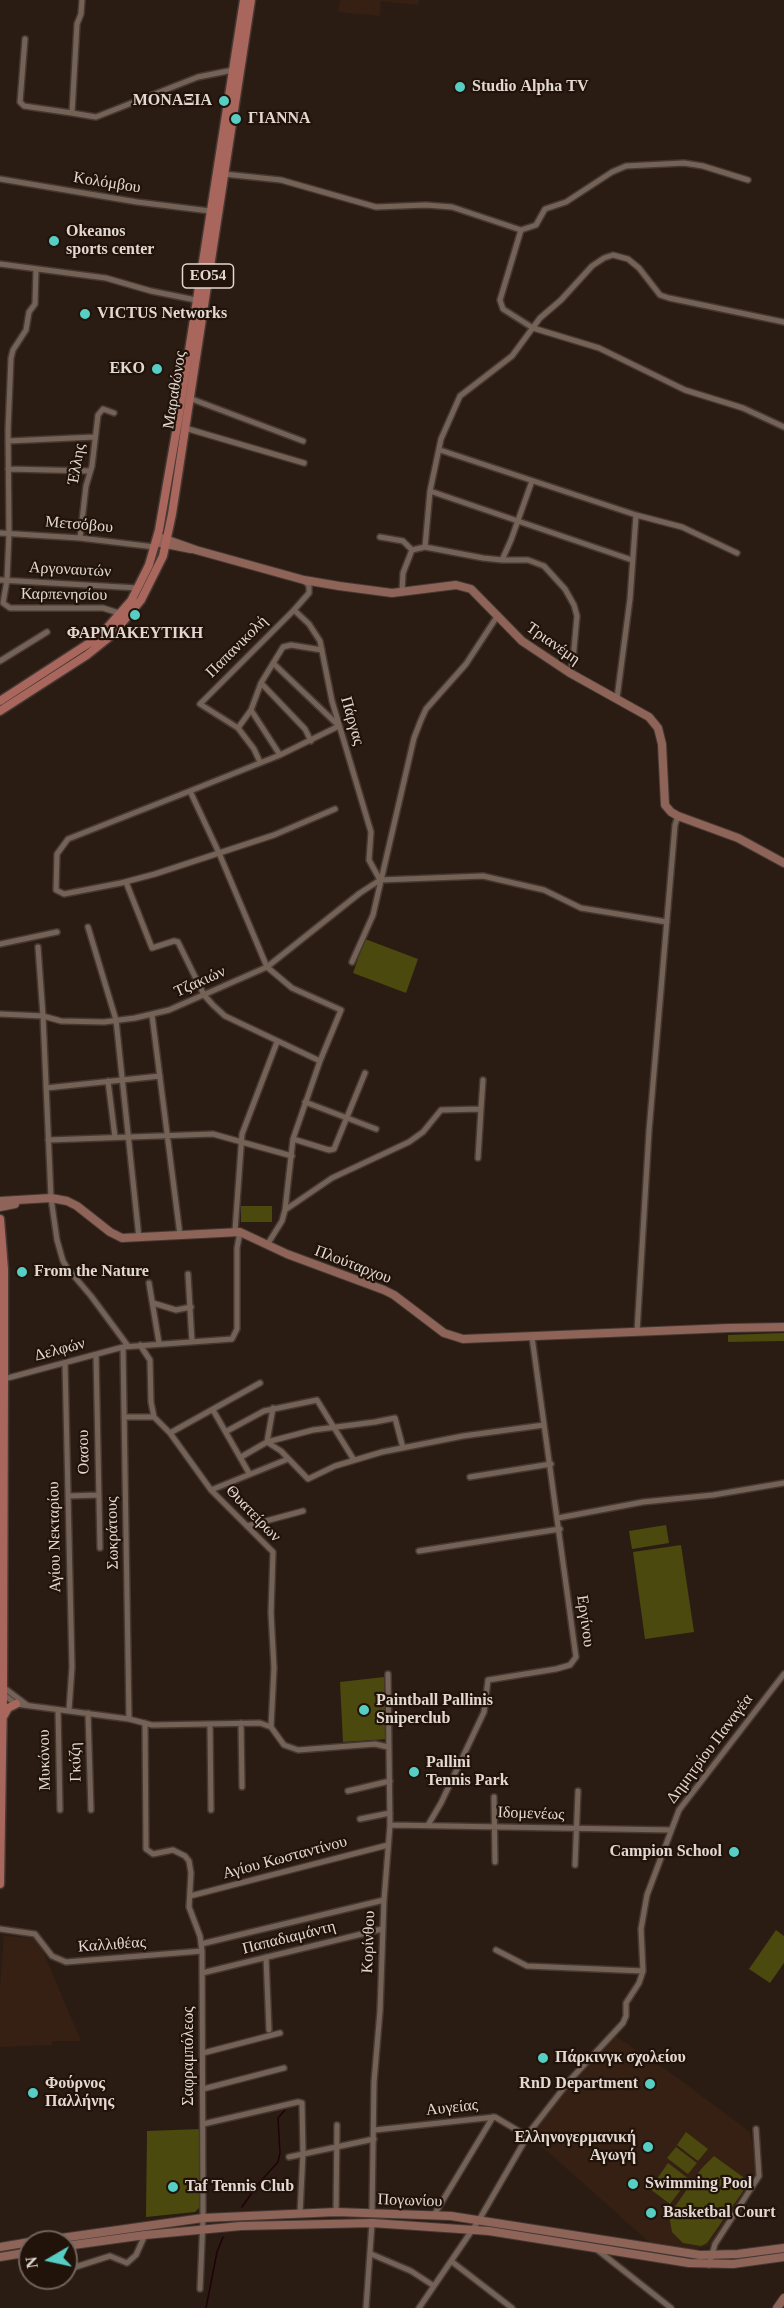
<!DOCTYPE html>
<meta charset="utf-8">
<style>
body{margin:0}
#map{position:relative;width:784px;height:2308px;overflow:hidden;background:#2b1c13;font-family:Georgia,serif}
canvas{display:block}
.north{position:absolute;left:18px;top:2230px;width:60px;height:60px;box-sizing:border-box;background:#21130a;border:2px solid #6e625a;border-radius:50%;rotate:261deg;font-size:16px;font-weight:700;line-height:24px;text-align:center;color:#e2d8d1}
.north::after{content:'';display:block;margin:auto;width:21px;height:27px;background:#56cec3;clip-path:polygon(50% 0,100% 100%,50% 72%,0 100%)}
</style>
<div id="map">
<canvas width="784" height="2308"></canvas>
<div class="north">N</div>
</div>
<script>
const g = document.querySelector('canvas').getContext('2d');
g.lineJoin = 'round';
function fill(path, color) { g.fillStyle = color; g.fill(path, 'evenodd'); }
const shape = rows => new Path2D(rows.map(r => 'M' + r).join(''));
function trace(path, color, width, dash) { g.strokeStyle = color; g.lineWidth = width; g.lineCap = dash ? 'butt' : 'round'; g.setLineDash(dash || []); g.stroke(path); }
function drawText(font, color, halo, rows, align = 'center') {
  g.font = font + ' Georgia,serif'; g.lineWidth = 4.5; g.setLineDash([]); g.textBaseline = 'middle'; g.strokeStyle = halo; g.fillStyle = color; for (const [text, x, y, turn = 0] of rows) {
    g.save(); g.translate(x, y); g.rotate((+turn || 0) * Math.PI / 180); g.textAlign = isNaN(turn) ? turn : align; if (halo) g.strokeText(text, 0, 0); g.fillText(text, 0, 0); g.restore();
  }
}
const built = shape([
 [340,0,419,0,418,5,381,1,380,16,338,12],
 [4,1936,35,1938,39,1942,81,2041,52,2041,53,2045,0,2047,0,1987],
 [614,2035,675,2076,750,2132,756,2159,755,2175,709,2246,692,2250,650,2243,528,2134,548,2106]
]);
const green = shape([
 [365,939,418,959,406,993,353,973],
 [241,1206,272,1206,272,1222,241,1222],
 [784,1333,784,1341,728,1342,728,1335],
 [666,1525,669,1543,632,1549,629,1531],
 [681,1545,694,1632,645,1639,633,1552],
 [384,1677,388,1739,343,1742,340,1682],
 [776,1930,784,1936,784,1963,770,1983,749,1969],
 [201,2129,200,2207,195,2212,146,2217,147,2131],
 [686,2132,708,2149,698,2161,677,2145],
 [676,2147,697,2163,688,2174,667,2158],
 [714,2156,747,2180,743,2185,746,2187,707,2243,701,2246,683,2243,672,2232,669,2215,702,2168],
 [668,2163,689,2179,670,2204,650,2189]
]);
const stream = shape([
 [242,2207,258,2184,278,2162,280,2153,278,2118,285,2110],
 [206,2308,217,2252,223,2237]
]);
const street = shape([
 [82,0,81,14,77,24,72,113,96,117,198,77,233,70],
 [25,39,20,102,24,106,72,113],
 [224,174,281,180,376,207,426,205,452,207,521,230,536,225,545,209,566,202,612,172,626,166,684,163,703,166,748,180],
 [0,179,137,202,210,211],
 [521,230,500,300,503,309,533,328,599,348,685,390,743,408,784,427],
 [0,264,106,278,151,291,196,300],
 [36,270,35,304,29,312,26,330,13,350,11,358,8,430,9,533,7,580,3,603,10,608,103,608,122,614],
 [189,398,303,441],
 [185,428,304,463],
 [8,441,95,437],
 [440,450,636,515,682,527,737,553],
 [8,469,90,471],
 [430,491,632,560],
 [0,533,80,538,155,547],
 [380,537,403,541,412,550],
 [80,538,86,486,92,466,98,415,103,409,114,413],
 [425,547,430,491,441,439,460,396,512,356,540,318,561,300,592,266,604,258,613,255,628,259,639,268,660,295,669,298,784,322],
 [502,560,528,560,544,566,565,589,574,605,577,616,573,660,570,673],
 [0,580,138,588],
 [304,580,309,586,309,593,294,610,309,624,320,641,332,701,371,832,369,860,380,880],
 [402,592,403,573,412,550,425,547,483,558,502,560,511,540,532,481],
 [0,661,47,632],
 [261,683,305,729,311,741],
 [617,698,630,599,636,515],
 [238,728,251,710],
 [280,755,251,710,261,683,283,647,291,645,322,650],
 [260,762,254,749,238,728,200,704,294,610],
 [190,791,68,839,57,854,56,890,64,894,121,883,155,874,274,835,335,809],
 [380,880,483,876,544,890,581,908,667,922],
 [126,882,152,948,174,941,178,942,204,995,213,1005,225,1016,320,1061,341,1010,292,988,267,967,219,853,190,791,280,755,339,726,273,663],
 [88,927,116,1020,139,1238],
 [0,944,57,932],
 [38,947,43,1016,51,1198,57,1240,63,1261,68,1269,91,1296,128,1346],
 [352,962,373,915,414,738,421,720,426,709,466,664,498,615],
 [0,1014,43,1016,61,1021,104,1022,135,1018,169,1010,267,967,360,893,380,880],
 [152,1015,180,1235],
 [108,1081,115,1137],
 [46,1088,160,1076],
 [305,1102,376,1129],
 [481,1109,483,1080],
 [293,1139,329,1150,334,1149,365,1073],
 [48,1140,213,1134,292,1156],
 [285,1210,293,1139,320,1061],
 [235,1231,242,1134,277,1042],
 [267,1245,282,1221,285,1210,332,1178,409,1142,423,1132,441,1110,481,1109,478,1158],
 [188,1274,192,1342],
 [149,1283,159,1343],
 [153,1303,176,1310,191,1307],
 [637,1332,649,1131,675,825,678,816],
 [140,1345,150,1360,151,1402,154,1417,170,1433,211,1490,273,1552,271,1613,274,1668,271,1727],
 [123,1347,129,1719],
 [96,1355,100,1548],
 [65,1363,72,1667,69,1710],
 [4,1379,123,1347,232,1339,237,1329,237,1248,240,1232],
 [273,1408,267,1442,313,1430,375,1422,395,1418,403,1448],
 [213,1410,249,1473],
 [124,1417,154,1417],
 [227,1431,264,1411,317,1400,354,1460],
 [170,1433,260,1383],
 [241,1457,267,1442,281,1451,308,1479,335,1466,382,1452,463,1436,544,1425],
 [470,1477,551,1464],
 [211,1490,288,1459],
 [68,1496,98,1495],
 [558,1518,643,1502,713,1495,784,1483],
 [247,1526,303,1511],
 [419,1551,560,1529],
 [3,1687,27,1705],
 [3,1694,16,1704,129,1719,152,1725,260,1723,271,1727],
 [58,1710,60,1810],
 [88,1713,91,1810],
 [145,1723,146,1849,153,1854,173,1850,185,1856,189,1861,191,1873,189,1907,200,1936,202,1951,203,2218,200,2289],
 [241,1723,242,1787],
 [210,1724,211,1810],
 [271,1727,284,1745,298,1750,375,1744,388,1747],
 [348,1791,390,1781],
 [494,1797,495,1862],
 [360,1819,390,1813],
 [390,1825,671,1830],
 [428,1825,441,1803,484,1712,488,1680,556,1669,570,1665,576,1657,532,1337],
 [575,1865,578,1791],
 [190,1896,388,1845],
 [0,1929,35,1934,52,1956,66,1962,202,1951],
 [201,1944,384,1900],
 [496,1950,527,1966,643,1971],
 [266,1957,269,2030],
 [202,1973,382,1929],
 [203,2053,280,2033],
 [203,2089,284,2068],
 [203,2124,298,2102,302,2103,303,2153,300,2213],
 [375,2130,495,2117,527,2136],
 [289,2157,374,2139],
 [336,2212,337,2125],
 [372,2213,374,2082,380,2011,384,1900,390,1825,388,1674],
 [434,2215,493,2117],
 [595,2248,671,2308],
 [371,2254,411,2271,434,2286],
 [451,2261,512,2308],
 [709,2265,715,2244,759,2176,756,2129],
 [66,2270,110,2256,127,2263,136,2255,145,2235],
 [366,2308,372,2223],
 [419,2308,479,2220,531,2130,570,2080,623,2023,626,2016,626,2003,639,1983,643,1971,641,1929,647,1895,679,1810,784,1674]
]);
const secondary = shape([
 [162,538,196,550,304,580,339,586,392,593,456,585,471,589,522,641,570,673,649,717,658,728,662,744,665,805,671,812,678,816,738,838,784,863],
 [156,542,191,549],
 [0,1201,51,1198,67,1201,77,1206,110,1232,122,1238,240,1232,287,1254,384,1290,394,1295,444,1333,463,1339,729,1328,784,1327],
 [0,1207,15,1204],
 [33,2242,203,2218,336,2212,451,2216,700,2255,738,2254,784,2248],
 [66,2246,145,2235,241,2226,372,2223,489,2231,689,2263,733,2264,784,2257],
 [0,2247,30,2242],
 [0,2257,30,2252],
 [777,2308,784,2298]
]);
const primary = shape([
 [0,701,100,636,131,601,149,565,159,530,178,421,244,0],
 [0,711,87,655,112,635,141,600,163,556,172,514,251,0],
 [0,1219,4,1269,4,1379,3,1695,0,1884],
 [3,1717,8,1708,16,1704]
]);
const markers = [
 [460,87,6,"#56cec3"],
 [224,101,6,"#56cec3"],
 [236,119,6,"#56cec3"],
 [54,241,6,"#56cec3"],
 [85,314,6,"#56cec3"],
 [157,369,6,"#56cec3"],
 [135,615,6,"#56cec3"],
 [22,1272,6,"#56cec3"],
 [364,1710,6,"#56cec3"],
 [414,1772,6,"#56cec3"],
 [734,1852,6,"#56cec3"],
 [543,2058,6,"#56cec3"],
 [650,2084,6,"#56cec3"],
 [33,2093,6,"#56cec3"],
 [648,2147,6,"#56cec3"],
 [633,2184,6,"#56cec3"],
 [173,2187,6,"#56cec3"],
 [651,2213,6,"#56cec3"]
];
const shields = [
 [208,276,51]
];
const shieldNames = [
 ["ΕΟ54",208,276]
];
const poiNames = [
 ["Studio Alpha TV",472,87],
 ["ΜΟΝΑΞΙΑ",212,101,"right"],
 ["ΓΙΑΝΝΑ",248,119],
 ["Okeanos",66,232],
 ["sports center",66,250],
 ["VICTUS Networks",97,314],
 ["EKO",145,369,"right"],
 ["ΦΑΡΜΑΚΕΥΤΙΚΗ",135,634,"center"],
 ["From the Nature",34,1272],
 ["Paintball Pallinis",376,1701],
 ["Sniperclub",376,1719],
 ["Pallini",426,1763],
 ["Tennis Park",426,1781],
 ["Campion School",722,1852,"right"],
 ["Πάρκινγκ σχολείου",555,2058],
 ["Φούρνος",45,2084],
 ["Παλλήνης",45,2102],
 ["RnD Department",638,2084,"right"],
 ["Ελληνογερμανική",636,2138,"right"],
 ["Αγωγή",636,2156,"right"],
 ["Swimming Pool",645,2184],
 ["Taf Tennis Club",185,2187],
 ["Basketbal Court",663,2213]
];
const streetNames = [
 ["Κολόμβου",107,183,9],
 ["Μαραθώνος",175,390,-81],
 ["Έλλης",77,464,-80],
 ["Μετσόβου",79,525,5],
 ["Αργοναυτών",70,570,3],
 ["Καρπενησίου",64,595,1],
 ["Τριανέμη",553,644,35],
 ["Παπανικολή",237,647,-45],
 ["Πάργας",352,721,74],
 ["Τζακιών",200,982,-24],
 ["Πλούταρχου",353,1265,21],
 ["Δελφών",60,1350,-15],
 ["Οασου",84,1452,-91],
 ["Θυατείρων",253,1514,46],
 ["Σωκράτους",113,1533,-91],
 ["Αγίου Νεκταρίου",55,1537,-91],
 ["Εργίνου",585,1621,82],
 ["Δημητρίου Παναγέα",710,1749,-53],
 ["Μυκόνου",45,1760,-91],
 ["Γκύζη",76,1762,-91],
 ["Ιδομενέως",531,1814,2],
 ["Αγίου Κωσταντίνου",285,1858,-15],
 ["Παπαδιαμάντη",289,1938,-14],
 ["Κορίνθου",369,1942,-88],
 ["Καλλιθέας",112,1945,-4],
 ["Σαφραμπόλεως",189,2056,-90],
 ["Αυγείας",452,2108,-6],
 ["Πογωνίου",410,2201,2]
];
fill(built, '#352013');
fill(green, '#4b490e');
trace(stream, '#20000b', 1.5);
trace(street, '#453833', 8);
trace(secondary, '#453833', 10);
trace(primary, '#453833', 11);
trace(street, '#746257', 5);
trace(secondary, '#8e6459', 8);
trace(primary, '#a8665c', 8);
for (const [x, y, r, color] of markers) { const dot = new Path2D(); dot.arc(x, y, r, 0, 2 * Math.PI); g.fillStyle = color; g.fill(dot); trace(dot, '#21130a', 2); }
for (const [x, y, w] of shields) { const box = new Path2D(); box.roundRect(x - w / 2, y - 12, w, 24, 4.5); g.fillStyle = '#21130a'; g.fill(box); trace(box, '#e2d8d1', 1.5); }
drawText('bold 15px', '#e2d8d1', null, shieldNames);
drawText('bold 16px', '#e2d8d1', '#21130a', poiNames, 'left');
drawText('16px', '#e2d8d1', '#21130a', streetNames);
</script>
